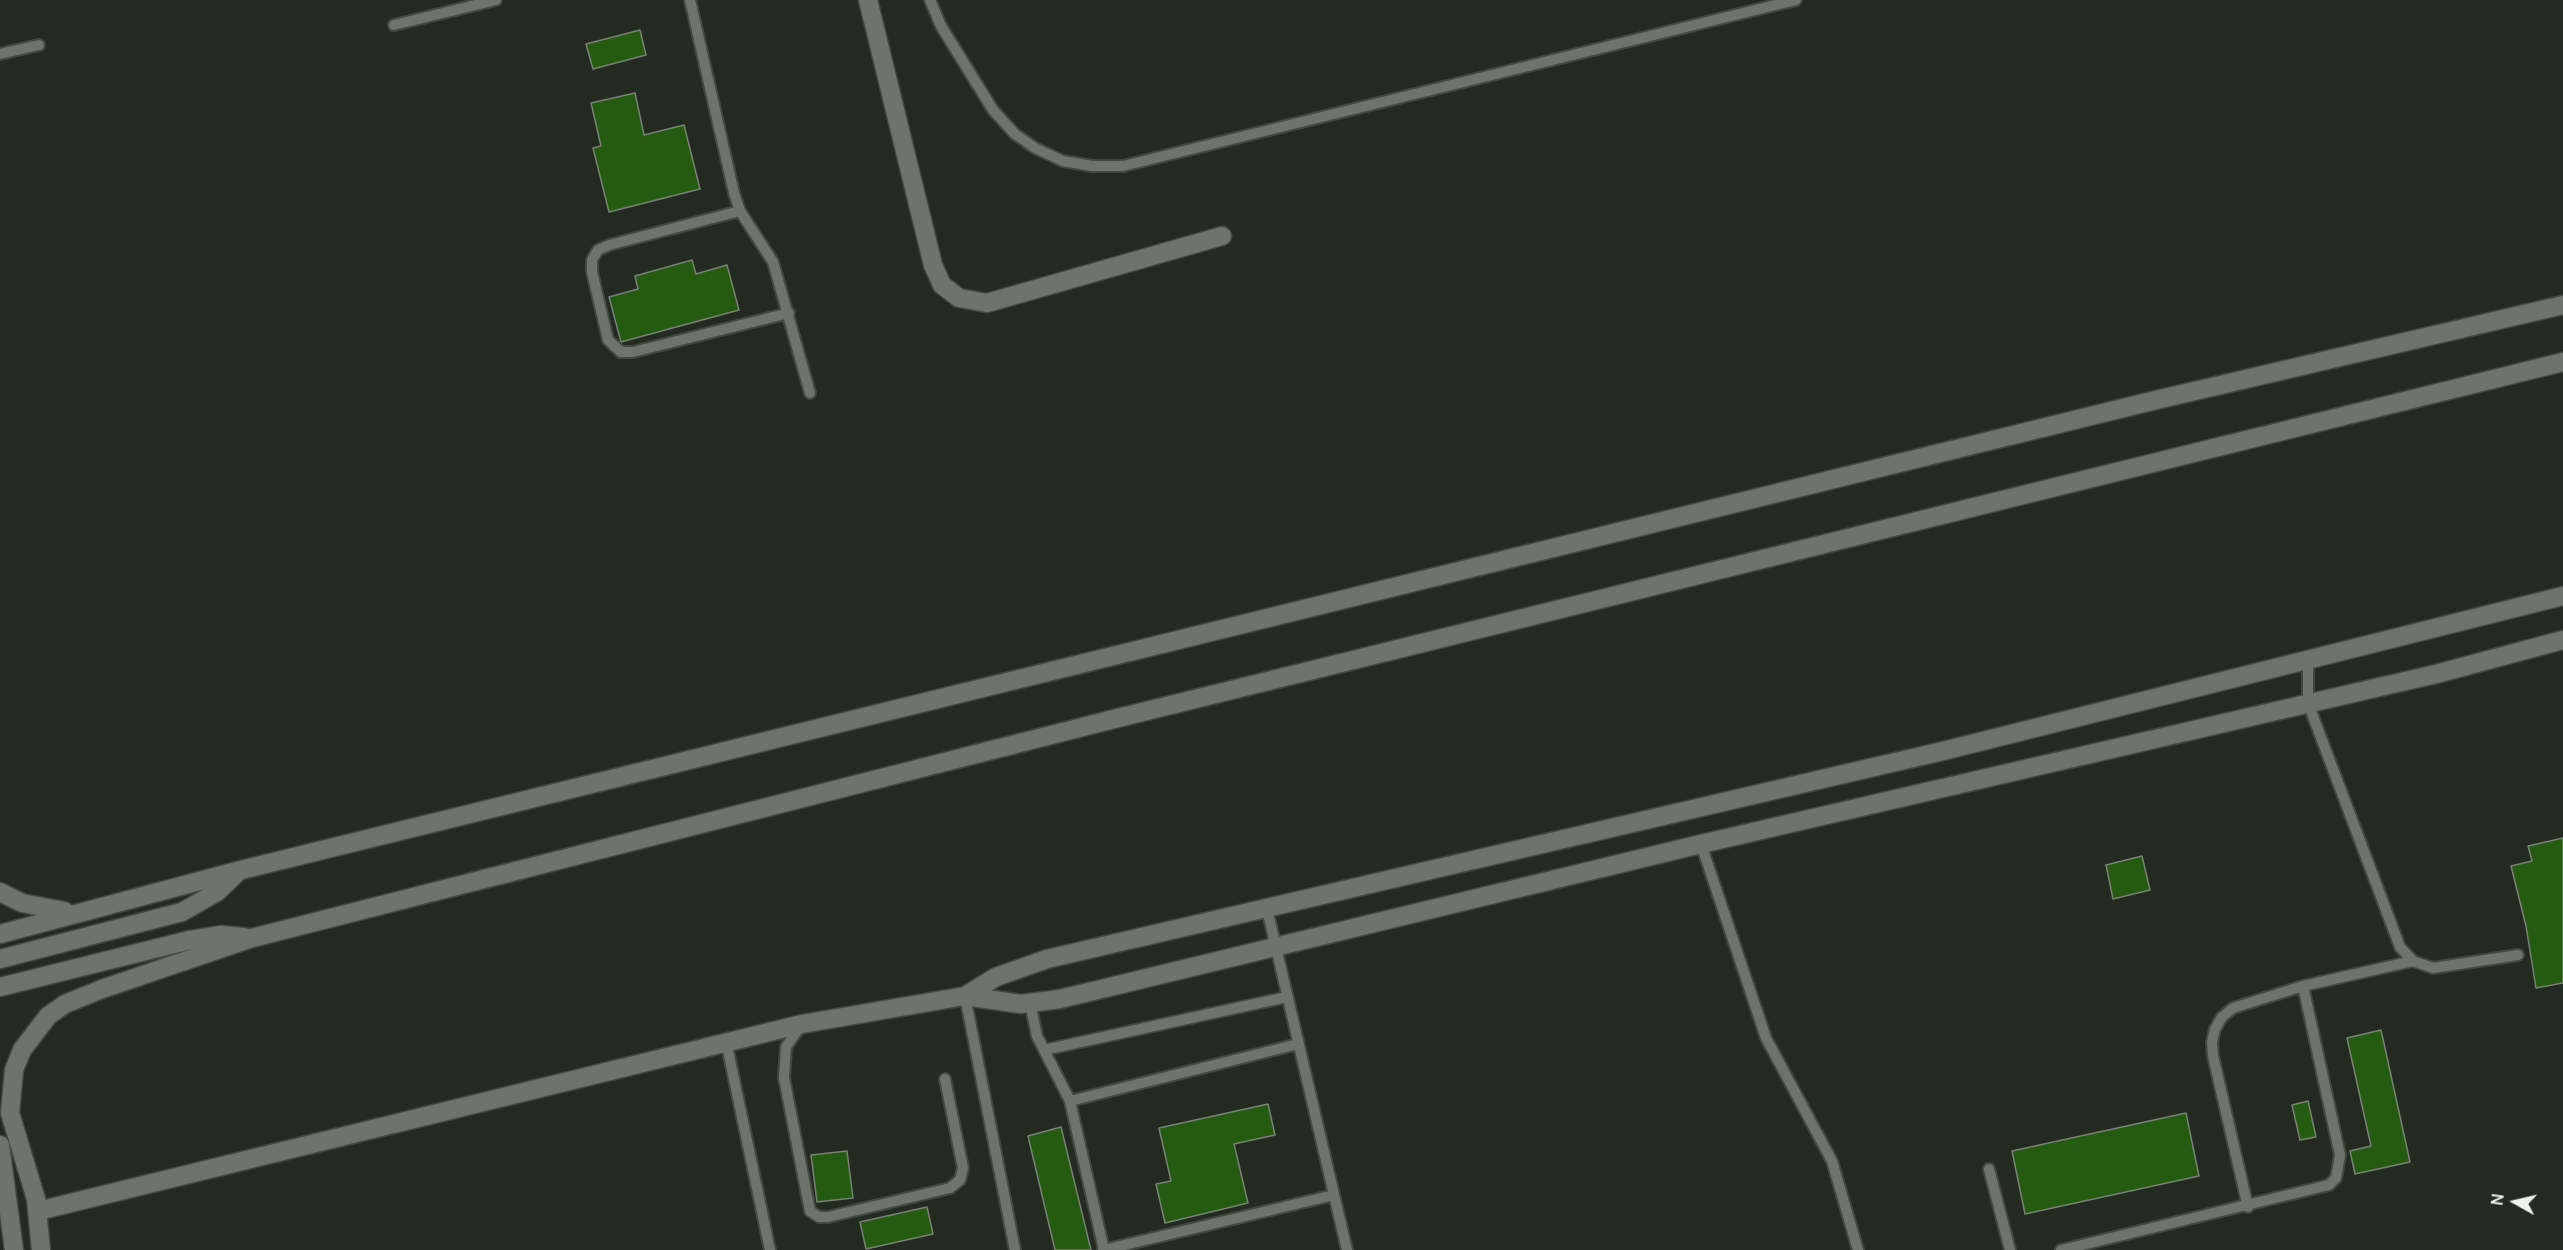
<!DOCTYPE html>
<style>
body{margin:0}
#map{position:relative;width:2563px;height:1250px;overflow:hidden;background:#232b21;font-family:Manrope,sans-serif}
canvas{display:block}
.north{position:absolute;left:2485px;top:1172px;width:60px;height:60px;-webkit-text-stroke:4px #232b21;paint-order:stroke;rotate:278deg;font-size:16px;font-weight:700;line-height:24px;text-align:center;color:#eef3ed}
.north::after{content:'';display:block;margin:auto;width:21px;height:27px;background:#eef3ed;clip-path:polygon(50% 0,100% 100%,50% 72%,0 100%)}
</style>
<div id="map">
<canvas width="2563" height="1250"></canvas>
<div class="north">N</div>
</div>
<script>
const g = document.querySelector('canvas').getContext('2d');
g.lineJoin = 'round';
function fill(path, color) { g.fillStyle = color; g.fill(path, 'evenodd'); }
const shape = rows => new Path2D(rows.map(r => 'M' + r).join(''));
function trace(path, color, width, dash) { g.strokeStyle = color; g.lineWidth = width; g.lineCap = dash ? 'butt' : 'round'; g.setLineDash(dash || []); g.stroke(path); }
const building = shape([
 [640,30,646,55,593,69,586,44,640,30],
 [635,93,644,135,684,125,700,189,609,212,593,148,601,146,591,103,635,93],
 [692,260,696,274,727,265,739,310,621,342,609,297,638,289,635,276,692,260],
 [2563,838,2563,983,2536,988,2526,926,2511,866,2532,861,2528,846,2563,838],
 [2142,856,2150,890,2113,899,2106,865,2142,856],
 [2381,1030,2410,1162,2355,1174,2350,1151,2371,1146,2347,1038,2381,1030],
 [2308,1101,2316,1137,2300,1140,2292,1105,2308,1101],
 [1268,1104,1275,1135,1234,1144,1248,1203,1165,1223,1156,1184,1171,1181,1159,1128,1268,1104],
 [2186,1113,2199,1176,2025,1214,2012,1151,2186,1113],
 [1061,1127,1091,1250,1055,1250,1028,1136,1061,1127],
 [847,1151,853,1198,817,1202,811,1155,847,1151],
 [927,1207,933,1234,866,1249,860,1222,927,1207]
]);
const lane = shape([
 [690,0,734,193,740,211,773,262,810,393],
 [930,0,941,26,993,110,1015,134,1035,148,1063,161,1092,166,1123,166,1796,0],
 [394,25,496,0],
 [0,54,39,45],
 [740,211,609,245,598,250,592,260,592,272,608,340,621,352,633,352,789,313],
 [2308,660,2308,703,2400,947,2413,961,2433,968,2518,955],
 [1701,844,1766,1038,1832,1161,1858,1250],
 [1267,909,1347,1250],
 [965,996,1015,1250],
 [1030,1003,1037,1036,1070,1101,1104,1250],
 [802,1024,786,1047,784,1078,810,1211,819,1217,828,1217,950,1188,960,1180,963,1168,945,1079],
 [726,1041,770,1250],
 [1044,1050,1287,997],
 [1070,1101,1298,1044],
 [1989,1169,2010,1250],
 [2248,1207,2213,1056,2212,1042,2215,1029,2222,1017,2233,1008,2303,986,2413,961],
 [1103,1250,1334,1195],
 [2061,1250,2329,1185,2336,1178,2340,1155,2303,986]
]);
const street = shape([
 [868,0,933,265,942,285,959,298,987,303,1222,236],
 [0,892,22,903,64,911],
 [0,934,241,870,2156,400,2563,305],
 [0,959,182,912,217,892,239,871],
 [0,987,190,940,221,935,244,937],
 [965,996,996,977,1047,959,1943,751,2563,596],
 [0,1145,14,1250],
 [38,1211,802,1024,965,996,1021,1004,1060,999,1701,844,2436,674,2563,640],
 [41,1250,36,1199,10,1113,14,1070,22,1050,48,1016,65,1004,102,989,252,938,1118,718,2563,362]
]);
fill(building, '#255b10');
trace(building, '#788175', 1.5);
trace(lane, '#424940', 14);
trace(street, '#424940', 21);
trace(lane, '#6c756a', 10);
trace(street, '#6c756a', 18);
</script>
